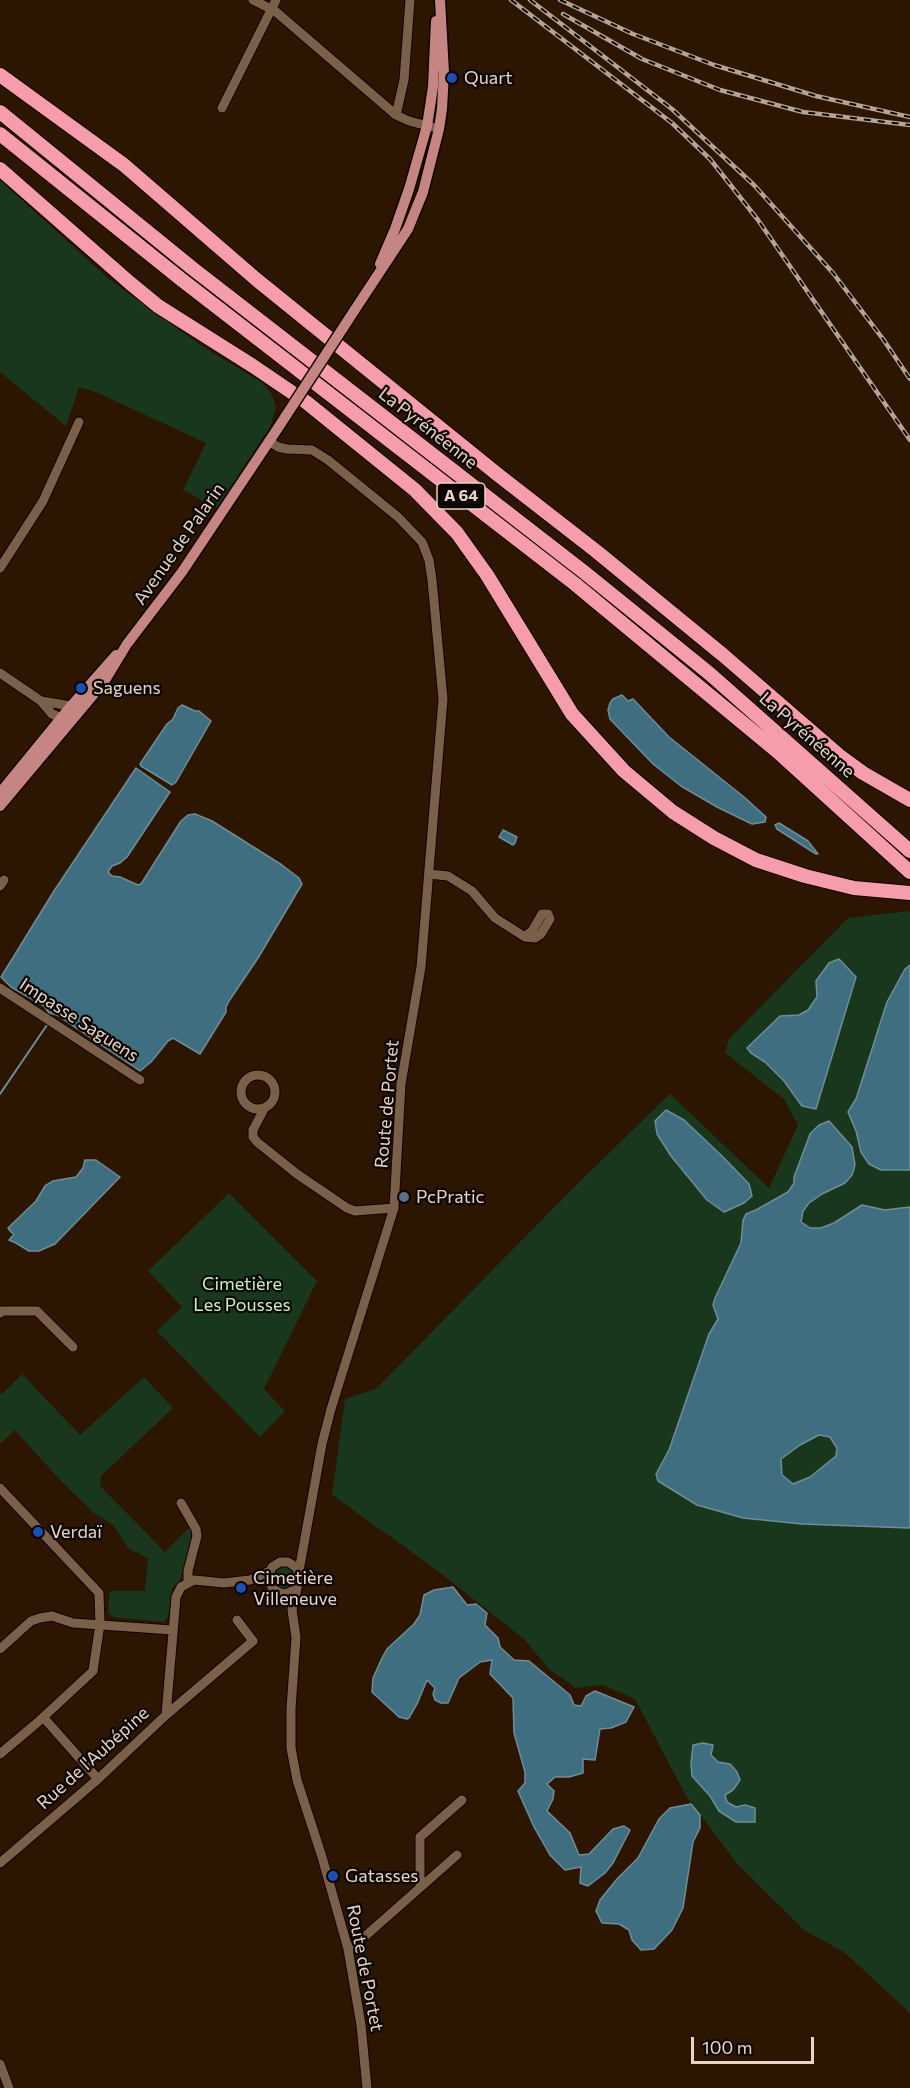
<!DOCTYPE html>
<meta charset="utf-8">
<style>
body{margin:0}
#map{position:relative;width:910px;height:2088px;overflow:hidden;background:#2c1601;font-family:Commissioner,sans-serif}
canvas{display:block}
.scale{position:absolute;left:691px;top:2037px;width:123px;height:27px;box-sizing:border-box;border:3px solid #e4d5c8;border-top:0;padding-left:8px;font-size:18px;line-height:21px;white-space:nowrap;color:#e4d5c8;-webkit-text-stroke:4px #0d0501;paint-order:stroke}
</style>
<div id="map">
<canvas width="910" height="2088"></canvas>
<div class="scale">100 m</div>
</div>
<script>
const g = document.querySelector('canvas').getContext('2d');
g.lineJoin = 'round';
function fill(path, color) { g.fillStyle = color; g.fill(path, 'evenodd'); }
const shape = rows => new Path2D(rows.map(r => 'M' + r).join(''));
function trace(path, color, width, dash) { g.strokeStyle = color; g.lineWidth = width; g.lineCap = dash ? 'butt' : 'round'; g.setLineDash(dash || []); g.stroke(path); }
function drawText(font, color, halo, rows, align = 'center') {
  g.font = font + ' Commissioner,sans-serif'; g.lineWidth = 4.5; g.setLineDash([]); g.textBaseline = 'middle'; g.strokeStyle = halo; g.fillStyle = color; for (const [text, x, y, turn = 0] of rows) {
    g.save(); g.translate(x, y); g.rotate((+turn || 0) * Math.PI / 180); g.textAlign = isNaN(turn) ? turn : align; if (halo) g.strokeText(text, 0, 0); g.fillText(text, 0, 0); g.restore();
  }
}
const green = shape([
 [0,180,110,280,202,346,261,382,271,393,276,407,270,427,217,508,183,490,206,443,98,393,79,387,66,426,0,372],
 [910,911,910,2013,844,1952,804,1930,738,1865,686,1796,635,1699,603,1685,576,1688,549,1669,524,1639,434,1568,332,1495,345,1399,377,1388,572,1189,670,1094,769,1188,798,1125,784,1099,725,1053,729,1039,848,918],
 [229,1193,317,1281,264,1389,285,1411,260,1437,157,1331,182,1307,148,1271],
 [22,1374,80,1435,144,1377,173,1408,101,1476,100,1486,165,1552,190,1527,193,1529,180,1580,172,1589,168,1616,164,1622,113,1617,108,1613,110,1591,145,1591,148,1558,129,1549,113,1525,94,1513,59,1479,15,1430,0,1444,0,1393,2,1394],
 '273 1578a12 12 0 1 1 24 0a12 12 0 1 1-24 0Z'
]);
const water = shape([
 [622,695,628,701,633,699,669,737,744,797,766,817,765,822,752,824,717,807,681,786,653,764,610,719,608,710,610,703,613,699,622,695],
 [182,705,195,711,199,711,211,721,176,782,172,785,141,766,140,764,167,724,173,719,178,708,182,705],
 [136,768,170,792,127,857,120,863,112,866,108,872,112,876,120,877,138,885,141,884,181,821,188,815,195,814,212,821,282,865,299,878,302,884,258,958,229,1001,226,1007,226,1012,200,1054,173,1038,168,1041,151,1062,140,1071,57,1015,49,1013,44,1006,11,987,1,977,54,891,136,768],
 [779,823,808,841,818,854,816,854,777,829,775,825,779,823],
 [503,830,517,837,515,843,513,845,499,837,503,830],
 [839,959,856,977,816,1109,802,1106,784,1081,765,1062,751,1053,747,1048,780,1016,799,1015,808,1010,817,997,816,981,829,963,839,959],
 [910,965,910,1170,881,1170,869,1164,861,1152,856,1131,848,1112,856,1099,887,1002,905,969,910,965],
 [666,1110,684,1120,724,1158,749,1184,752,1196,744,1203,724,1212,707,1200,671,1156,657,1134,655,1121,666,1110],
 [829,1121,852,1147,855,1165,852,1175,845,1183,822,1194,809,1203,803,1211,801,1222,810,1228,821,1228,834,1223,862,1205,885,1210,910,1207,910,1528,802,1524,743,1518,697,1505,658,1481,656,1474,669,1450,709,1334,718,1319,713,1305,715,1298,741,1243,743,1220,746,1214,756,1210,788,1192,794,1183,794,1177,810,1134,819,1125,829,1121],
 [819,1435,830,1437,837,1448,836,1456,810,1477,793,1484,782,1475,781,1459,800,1445,819,1435],
 [85,1160,96,1160,120,1177,55,1244,39,1251,29,1251,16,1243,9,1240,14,1234,11,1232,8,1228,36,1201,45,1186,53,1181,76,1177,83,1168,85,1160],
 [453,1587,467,1605,476,1604,487,1613,485,1625,498,1638,500,1647,514,1660,529,1661,570,1695,574,1705,581,1706,586,1696,595,1691,634,1707,626,1722,611,1728,600,1729,595,1760,583,1759,583,1773,569,1777,555,1777,547,1784,554,1791,553,1799,547,1811,570,1833,579,1855,589,1854,613,1829,624,1826,630,1830,613,1863,605,1873,588,1886,580,1883,581,1867,565,1870,550,1855,534,1827,518,1791,525,1783,525,1772,514,1733,513,1698,490,1674,492,1660,480,1662,459,1678,448,1703,441,1703,435,1700,433,1694,435,1688,427,1680,417,1704,409,1718,407,1719,399,1717,372,1692,373,1678,382,1658,387,1649,414,1624,420,1615,424,1595,434,1590,453,1587],
 [703,1743,713,1745,711,1755,718,1762,730,1764,737,1772,740,1780,733,1790,725,1795,727,1802,736,1807,745,1805,755,1808,755,1822,736,1822,719,1811,710,1796,692,1776,691,1763,693,1745,703,1743],
 [691,1804,700,1815,700,1828,693,1842,683,1908,672,1930,654,1949,641,1950,632,1940,629,1930,619,1924,602,1923,596,1911,600,1900,617,1879,638,1858,659,1819,670,1808,691,1804]
]);
const stream = shape([
 [0,1094,49,1022]
]);
const minor = shape([
 [253,0,275,11,396,115,409,121,432,127],
 [222,108,276,0],
 [396,115,404,80,410,0],
 [269,441,278,447,287,449,312,450,328,460,398,517,422,542,429,560,432,580,443,699,421,967,401,1084,394,1208,331,1409,322,1444,299,1571],
 [0,568,43,501,79,422],
 [0,673,41,701,52,714,66,720],
 [41,701,71,706],
 [429,874,448,876,472,891,495,918,525,937,535,938,541,934,550,919,548,914,542,914,532,931,525,937],
 [0,886,4,880],
 [0,988,140,1080],
 '241 1092a17 17 0 1 1 34 0a17 17 0 1 1-34 0Z',
 [264,1109,253,1130,253,1137,257,1142,297,1174,347,1208,355,1211,394,1208],
 [0,1313,2,1311,37,1311,73,1347],
 [0,1488,99,1593,100,1624,93,1671,38,1722,0,1754],
 [181,1503,196,1529,197,1536,188,1571,188,1582],
 [296,1589,286,1594,280,1593,273,1589,269,1581,268,1576,272,1567,280,1562,288,1562,296,1567,300,1575,292,1610,296,1637,291,1709,291,1748,297,1780,322,1857,348,1949,361,2025,367,2088],
 [0,1649,31,1621,40,1618,52,1616,73,1623,172,1630],
 [166,1715,253,1641,237,1620],
 [43,1717,98,1779],
 [0,1863,98,1779,166,1715,176,1597,181,1587,194,1580,224,1583,250,1580,270,1571],
 [420,1887,420,1837,462,1800],
 [348,1949,354,1946,457,1855],
 [0,2064,9,2088]
]);
const major = shape([
 [380,264,395,229,409,189,427,126,433,87,436,21],
 [354,311,408,229,423,192,439,129,442,109,444,73,440,0],
 [0,793,71,706,116,655],
 [0,806,104,682,127,644,182,572,278,428]
]);
const highway = shape([
 [0,75,124,165,257,280,497,474,596,551,723,655,841,757,863,773,910,800],
 [0,112,192,268,584,572,710,674,910,851],
 [0,134,182,280,575,584,778,752,910,872],
 [0,169,130,283,158,306,253,366,306,402,415,490,457,533,487,575,572,714,624,771,673,812,714,838,756,860,805,876,854,888,910,893]
]);
const rail = shape([
 [511,0,672,123,710,159,758,220,910,440],
 [530,0,672,109,754,185,833,273,883,339,910,379],
 [560,0,633,34,714,65,816,96,910,117],
 [563,14,642,59,720,90,803,112,910,125]
]);
const majorBridge = shape([
 [278,428,354,311]
]);
const markers = [
 [452,78,6,"#1a4fb4"],
 [81,688,6,"#1a4fb4"],
 [404,1197,6,"#5c6f8a"],
 [38,1532,6,"#1a4fb4"],
 [241,1588,6,"#1a4fb4"],
 [333,1876,6,"#1a4fb4"]
];
const shields = [
 [461,496,48]
];
const shieldNames = [
 ["A 64",461,496]
];
const poiNames = [
 ["Quart",464,78],
 ["Saguens",93,688],
 ["PcPratic",416,1197],
 ["Verdaï",50,1532],
 ["Cimetière",253,1578],
 ["Villeneuve",253,1599],
 ["Gatasses",345,1876]
];
const streetNames = [
 ["La Pyrénéenne",428,428,38],
 ["Avenue de Palarin",179,544,-55],
 ["La Pyrénéenne",807,735,41],
 ["Impasse Saguens",79,1020,33],
 ["Route de Portet",387,1104,-85],
 ["Rue de l'Aubépine",93,1758,-42],
 ["Route de Portet",365,1968,79]
];
const parkNames = [
 ["Cimetière",242,1284],
 ["Les Pousses",242,1305]
];
fill(green, '#19371c');
fill(water, '#3f6e81');
trace(water, '#708d96', 1.5);
trace(stream, '#708d96', 2);
trace(minor, '#130300', 11);
trace(major, '#130300', 13);
trace(highway, '#130300', 16);
trace(minor, '#7a6048', 9);
trace(major, '#c48583', 10);
trace(highway, '#f69dab', 14);
trace(rail, '#b5a495', 4.5);
trace(rail, '#0d0501', 2, [7]);
trace(majorBridge, '#130300', 13, []);
trace(majorBridge, '#c48583', 10);
for (const [x, y, r, color] of markers) { const dot = new Path2D(); dot.arc(x, y, r, 0, 2 * Math.PI); g.fillStyle = color; g.fill(dot); trace(dot, '#0d0501', 2); }
for (const [x, y, w] of shields) { const box = new Path2D(); box.roundRect(x - w / 2, y - 13, w, 26, 4.5); g.fillStyle = '#0d0501'; g.fill(box); trace(box, '#e4d5c8', 1.5); }
drawText('bold 16px', '#e4d5c8', null, shieldNames);
drawText('18px', '#e4d5c8', '#0d0501', poiNames, 'left');
drawText('18px', '#e4d5c8', '#0d0501', streetNames);
drawText('18px', '#bef5c2', '#0d0501', parkNames);
</script>
